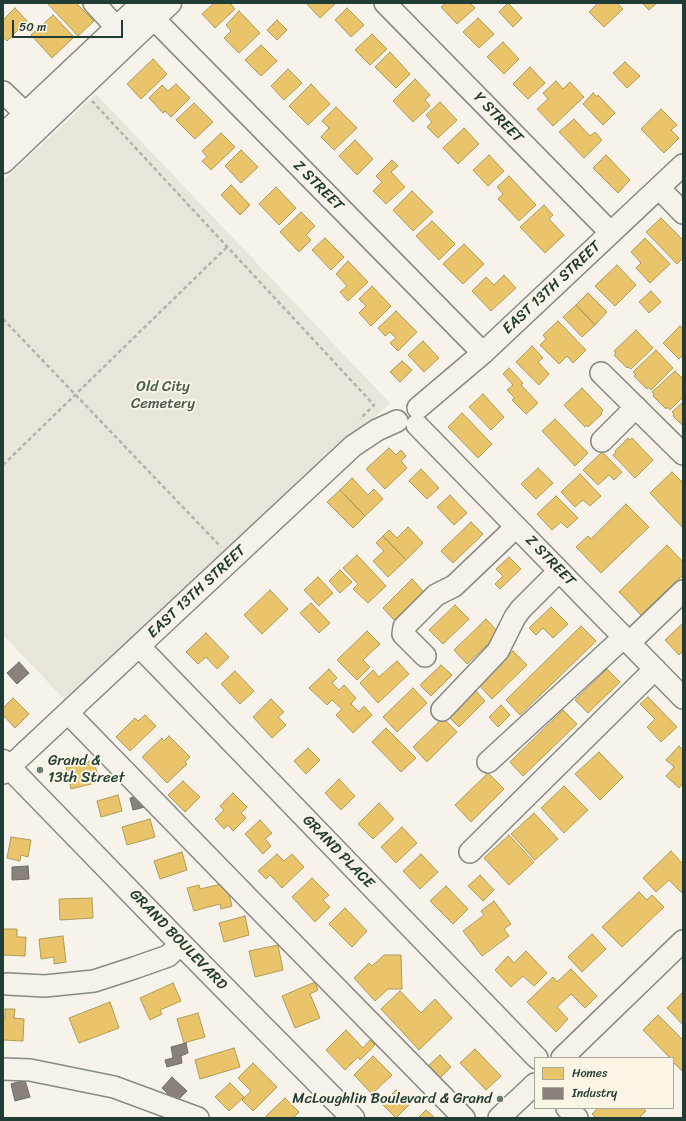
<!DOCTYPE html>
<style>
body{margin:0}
#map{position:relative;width:686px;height:1121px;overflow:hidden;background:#f7f3ea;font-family:Sriracha,sans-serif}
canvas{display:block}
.frame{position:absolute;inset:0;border:4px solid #1f3d34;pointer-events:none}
.legend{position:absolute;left:534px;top:1057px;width:140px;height:52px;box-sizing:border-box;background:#fcf5e5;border:1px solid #a4ab9e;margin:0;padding:5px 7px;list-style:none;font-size:12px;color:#1f3d34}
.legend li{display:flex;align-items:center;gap:8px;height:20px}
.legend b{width:20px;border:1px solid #a4ab9e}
.scale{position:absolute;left:12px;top:20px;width:111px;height:18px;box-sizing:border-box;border:2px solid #1f3d34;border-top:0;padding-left:5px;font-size:12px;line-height:14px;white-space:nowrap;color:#1f3d34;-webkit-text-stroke:3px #fcf5e5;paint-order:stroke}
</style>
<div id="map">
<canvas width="686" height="1121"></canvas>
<div class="frame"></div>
<ul class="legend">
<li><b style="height:11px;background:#e9c46a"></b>Homes</li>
<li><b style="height:11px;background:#8a817c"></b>Industry</li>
</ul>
<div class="scale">50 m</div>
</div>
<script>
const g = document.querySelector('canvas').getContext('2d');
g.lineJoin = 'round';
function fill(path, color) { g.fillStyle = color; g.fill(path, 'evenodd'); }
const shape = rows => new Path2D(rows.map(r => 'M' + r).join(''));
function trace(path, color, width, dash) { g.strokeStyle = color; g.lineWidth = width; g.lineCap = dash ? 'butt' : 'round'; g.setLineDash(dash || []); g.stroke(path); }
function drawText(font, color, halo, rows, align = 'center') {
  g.font = font + ' Sriracha,sans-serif'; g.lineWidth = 4; g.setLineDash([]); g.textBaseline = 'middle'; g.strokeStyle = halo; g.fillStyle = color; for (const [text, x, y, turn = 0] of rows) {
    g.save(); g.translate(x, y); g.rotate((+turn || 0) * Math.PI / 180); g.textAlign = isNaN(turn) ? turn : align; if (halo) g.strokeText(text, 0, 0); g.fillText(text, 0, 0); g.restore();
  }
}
const green = shape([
 [96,94,390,403,69,704,3,635,3,181]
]);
const homes = shape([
 [47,3,76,3,94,21,78,36,47,3],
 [214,3,230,3,235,9,215,28,202,14,214,3],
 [306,3,336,3,320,18,306,3],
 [446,3,470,3,475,8,457,24,441,7,446,3],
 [508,3,522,18,513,27,499,12,508,3],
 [598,3,617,3,623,9,604,27,589,12,598,3],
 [642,3,657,3,649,10,642,3],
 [15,8,27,21,7,41,3,37,3,20,15,8],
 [347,8,364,25,351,37,335,20,347,8],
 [239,11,260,33,239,53,224,38,231,31,226,25,239,11],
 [53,15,74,37,52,58,31,35,53,15],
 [478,18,494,34,479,48,463,32,478,18],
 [277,20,287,30,277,40,267,30,277,20],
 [372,34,387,49,370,65,355,50,372,34],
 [503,42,519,59,504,74,487,57,503,42],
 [261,45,277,61,261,76,245,60,261,45],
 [390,52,410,74,396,88,375,67,390,52],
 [153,59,167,74,141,99,127,84,153,59],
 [625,62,640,76,627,88,613,73,625,62],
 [530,67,545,83,528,99,513,84,530,67],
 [288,69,302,83,284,100,271,86,288,69],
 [415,79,430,95,425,100,430,106,413,122,393,101,415,79],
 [556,81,563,89,570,82,584,97,553,126,537,109,548,99,543,93,556,81],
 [176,84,190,98,171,117,165,111,163,113,149,98,162,85,168,91,176,84],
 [311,84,330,104,308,125,289,106,311,84],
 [593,93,597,97,598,95,615,113,603,125,583,104,593,93],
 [440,102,457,120,438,138,427,127,432,122,426,115,440,102],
 [194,103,213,122,195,139,176,120,194,103],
 [336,107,357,128,334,150,321,137,329,128,322,121,336,107],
 [661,109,677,125,671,130,679,138,664,153,641,129,661,109],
 [574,119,590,136,595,132,602,140,584,158,559,132,574,119],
 [464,128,479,144,458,164,443,148,464,128],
 [221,133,235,147,211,170,202,161,207,157,202,151,221,133],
 [355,140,373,159,357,175,339,156,355,140],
 [241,150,258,167,241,183,225,166,241,150],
 [489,155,504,171,488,186,473,170,489,155],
 [606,155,630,180,618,193,593,168,606,155],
 [392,160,398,166,391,172,405,187,386,204,373,191,382,182,376,176,392,160],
 [509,176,536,205,519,221,498,199,503,194,497,187,509,176],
 [231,185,250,205,240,215,221,195,231,185],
 [276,187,296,208,279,225,259,204,276,187],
 [412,191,433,212,413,231,393,210,412,191],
 [544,205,553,215,549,219,564,235,545,253,520,227,544,205],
 [301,212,315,226,306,235,311,240,299,252,280,232,301,212],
 [661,218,683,240,683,258,677,264,646,232,661,218],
 [432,221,455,244,439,260,416,236,432,221],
 [325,238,344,257,331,270,312,250,325,238],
 [645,238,670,264,650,283,636,268,641,263,631,252,645,238],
 [464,244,484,264,463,284,443,264,464,244],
 [348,261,368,282,348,301,340,292,347,286,336,274,348,261],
 [617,265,636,285,615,306,595,286,617,265],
 [504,275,516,288,491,311,472,291,486,277,494,285,504,275],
 [372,286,391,306,371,326,359,313,366,306,359,299,372,286],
 [651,291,661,302,649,313,639,302,651,291],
 [588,293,607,312,595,325,576,305,588,293],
 [576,305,595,325,582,337,563,317,576,305],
 [396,311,417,332,398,351,390,343,396,338,390,332,385,336,378,328,396,311],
 [558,321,586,350,573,363,567,356,559,364,540,345,546,339,543,335,558,321],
 [680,326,683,329,683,355,679,359,663,343,680,326],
 [636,330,653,348,631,369,628,367,627,368,614,355,616,353,614,351,636,330],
 [423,341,439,358,424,372,408,355,423,341],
 [532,346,543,358,538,362,549,374,539,385,516,362,532,346],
 [656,350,673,368,651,390,648,387,647,389,634,376,636,374,633,372,656,350],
 [402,361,412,370,400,382,390,372,402,361],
 [509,368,523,383,521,385,538,403,526,414,512,400,515,398,507,390,513,385,503,374,509,368],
 [675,371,683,379,683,397,670,410,667,407,666,409,653,396,654,394,652,392,675,371],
 [582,388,603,410,601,413,602,414,588,427,587,425,585,427,564,405,582,388],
 [483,394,504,417,491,430,469,407,483,394],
 [683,402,683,426,673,416,674,414,672,412,683,402],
 [462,413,492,444,478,458,448,427,462,413],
 [555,419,588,453,575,466,542,431,555,419],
 [628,438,630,440,632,438,653,460,635,478,613,455,616,453,615,451,628,438],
 [389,448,396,455,401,450,406,456,401,461,407,468,385,489,366,469,389,448],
 [602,452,622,472,614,480,609,475,598,485,583,470,602,452],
 [538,468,553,483,536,499,521,484,538,468],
 [421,469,439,488,427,499,409,481,421,469],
 [672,472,683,483,683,528,650,493,672,472],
 [580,474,601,496,590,506,583,500,575,507,561,492,580,474],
 [352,478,368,495,374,489,383,499,365,516,340,490,352,478],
 [340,490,365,516,353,528,327,502,340,490],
 [450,495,467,513,454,525,437,507,450,495],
 [556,496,578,518,567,528,561,522,552,530,537,514,556,496],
 [626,504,649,527,601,573,576,547,588,536,591,539,626,504],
 [471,522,483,534,453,563,441,551,471,522],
 [408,527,423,543,406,560,383,536,389,530,397,538,408,527],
 [383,536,406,560,388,577,373,561,384,551,376,543,383,536],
 [667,545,683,562,683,575,641,615,619,592,667,545],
 [357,555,386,586,368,603,353,589,358,584,343,568,357,555],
 [509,557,521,569,500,589,495,584,503,576,496,569,509,557],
 [340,570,352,582,340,593,329,581,340,570],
 [318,577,333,593,319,606,304,590,318,577],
 [412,579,424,592,394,620,383,608,412,579],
 [270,590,288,609,262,634,244,615,270,590],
 [311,603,330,623,319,633,300,613,311,603],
 [455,605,469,619,443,644,429,630,455,605],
 [551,607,568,624,553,638,543,628,536,635,529,628,551,607],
 [486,619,499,633,467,664,454,650,486,619],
 [683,623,683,651,679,655,665,640,683,623],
 [581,626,596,641,520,715,506,700,581,626],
 [367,631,380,644,363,660,370,667,357,680,337,660,367,631],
 [206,633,229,657,217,669,206,657,198,664,186,652,206,633],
 [513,651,527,665,492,699,478,684,513,651],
 [397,661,409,674,378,703,360,683,373,670,379,677,397,661],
 [441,665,452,675,431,696,420,685,441,665],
 [329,669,337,678,332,683,339,690,344,685,356,698,351,704,359,712,364,706,372,715,353,733,336,715,342,709,332,700,327,705,309,688,329,669],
 [607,669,620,682,588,713,575,700,607,669],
 [235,671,254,691,240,704,221,684,235,671],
 [413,688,427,703,397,732,383,717,413,688],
 [475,690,485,701,459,727,448,716,475,690],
 [648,697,677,727,661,742,647,727,655,719,640,704,648,697],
 [13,698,29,714,15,728,3,715,3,708,13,698],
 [271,699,284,712,278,717,286,725,272,738,253,717,271,699],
 [501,705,510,715,498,727,489,717,501,705],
 [563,710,577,724,523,776,510,762,563,710],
 [145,715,156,726,130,751,116,737,135,718,138,721,145,715],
 [443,718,457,732,427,762,413,747,443,718],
 [386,728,416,758,401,772,372,742,386,728],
 [169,736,190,757,185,762,187,764,167,783,142,757,162,738,164,741,169,736],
 [679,746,683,750,683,783,679,788,666,776,674,767,666,760,679,746],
 [308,748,320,760,306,774,294,761,308,748],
 [599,752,623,777,600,800,575,774,599,752],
 [94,760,99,782,71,789,66,767,94,760],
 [488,773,504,789,471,822,455,805,488,773],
 [339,779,355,796,341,810,325,793,339,779],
 [183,781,200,797,185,812,168,795,183,781],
 [564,786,588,810,564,833,541,808,564,786],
 [233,793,247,807,241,813,246,818,233,831,228,825,224,829,215,819,224,810,220,806,233,793],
 [118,795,122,811,101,817,97,801,118,795],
 [379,803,394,819,373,839,358,824,379,803],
 [534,813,558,839,535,860,511,834,534,813],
 [150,819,155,837,127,845,122,827,150,819],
 [260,820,272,833,265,839,271,846,263,854,245,834,260,820],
 [402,827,417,843,396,863,381,847,402,827],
 [509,835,534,862,509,885,484,858,509,835],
 [11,837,31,840,28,857,21,855,20,861,7,858,11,837],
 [671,851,683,864,683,894,669,880,656,892,643,878,671,851],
 [182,852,187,870,160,879,154,861,182,852],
 [277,854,284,861,292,854,304,867,282,888,270,875,266,879,258,871,277,854],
 [421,854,438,872,420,889,403,871,421,854],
 [480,875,494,890,483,901,468,886,480,875],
 [312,878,329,895,323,900,330,907,315,922,292,897,312,878],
 [226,883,232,906,221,909,220,904,194,911,187,888,199,885,200,889,226,883],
 [446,886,468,909,453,924,430,901,446,886],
 [639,892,647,900,652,895,664,907,622,947,602,927,639,892],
 [92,898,93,918,60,920,59,899,92,898],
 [494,901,511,924,504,929,509,936,482,956,463,931,484,915,481,911,494,901],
 [345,908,367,931,352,947,329,924,345,908],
 [245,916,249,935,224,942,219,923,245,916],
 [3,929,17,929,17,937,26,937,25,956,3,955,3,929],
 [592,934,606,949,582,972,568,957,592,934],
 [63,936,66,962,54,964,54,957,41,959,39,939,63,936],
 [278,945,283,970,255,977,249,951,278,945],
 [526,951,547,973,534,986,523,976,511,987,495,970,508,956,514,963,526,951],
 [384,955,401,955,402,989,388,989,375,1001,354,978,369,963,372,966,384,955],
 [571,969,597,996,585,1008,571,994,557,1007,568,1019,556,1032,527,1002,553,977,557,982,571,969],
 [315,982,318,990,310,994,320,1018,295,1028,282,996,315,982],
 [173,983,181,1001,160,1010,162,1014,150,1020,140,998,173,983],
 [400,991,421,1013,435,999,452,1018,419,1050,381,1009,400,991],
 [682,993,683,994,683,1025,667,1008,682,993],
 [110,1002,119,1028,79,1043,69,1018,110,1002],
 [5,1009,15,1009,14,1018,24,1019,23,1041,3,1040,3,1018,5,1018,5,1009],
 [198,1013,205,1037,184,1043,177,1019,198,1013],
 [658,1015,683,1040,683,1072,673,1062,673,1058,670,1058,643,1030,658,1015],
 [346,1030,363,1048,370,1040,375,1045,360,1060,358,1057,345,1070,326,1050,346,1030],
 [234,1048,240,1067,200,1079,195,1060,234,1048],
 [475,1049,501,1076,486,1090,460,1063,475,1049],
 [440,1055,451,1067,440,1078,428,1066,440,1055],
 [373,1056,392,1075,372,1094,354,1075,373,1056],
 [253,1063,277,1087,253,1111,242,1100,251,1091,238,1078,253,1063],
 [230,1083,244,1097,229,1111,215,1097,230,1083],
 [396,1090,410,1104,396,1118,382,1104,396,1090],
 [285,1098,299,1112,293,1118,267,1118,266,1116,285,1098],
 [598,1108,643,1108,646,1111,639,1118,596,1118,592,1114,598,1108],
 [426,1110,435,1118,418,1118,426,1110]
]);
const industry = shape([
 [19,662,29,673,17,684,7,673,19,662],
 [141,795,145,807,133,810,130,798,141,795],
 [28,866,29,879,12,880,12,867,28,866],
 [186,1043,188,1053,181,1056,182,1063,167,1067,165,1060,173,1058,171,1047,186,1043],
 [172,1077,187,1091,176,1102,162,1088,172,1077],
 [25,1080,30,1097,15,1101,11,1084,25,1080]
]);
const path = shape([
 [92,101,374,405,360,419],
 [3,319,221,547],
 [3,465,227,247]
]);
const minor = shape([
 [94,3,117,28],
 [385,3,611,233],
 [154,19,483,353],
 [3,92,26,114],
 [659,188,683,213],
 [601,373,683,454],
 [418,408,483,353,683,165],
 [417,425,683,698],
 [602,441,636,407],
 [629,643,683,591],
 [139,646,537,1058],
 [425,656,403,634,404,627,436,595,454,586,516,527],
 [442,710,498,651,515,617,521,609,559,571],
 [68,713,250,900,464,1118],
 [488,762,624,637],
 [3,773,353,446,377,430,397,421],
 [470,852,655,669],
 [7,984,45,986,94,981,134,968,168,956,181,944],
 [562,1058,683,941],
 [3,1069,30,1070,114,1087,198,1118],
 [567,1108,577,1118],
 [499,1118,535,1084]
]);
const major = shape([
 [3,135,143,3],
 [3,162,170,3],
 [3,761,181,944,333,1098,353,1118]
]);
const markers = [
 [40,770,4,"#6b7d74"],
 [500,1099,4,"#6b7d74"]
];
const streetNames = [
 ["Y STREET",498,118,46],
 ["Z STREET",318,186,45],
 ["EAST 13TH STREET",552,288,-43],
 ["Z STREET",550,561,46],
 ["EAST 13TH STREET",197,592,-43],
 ["GRAND PLACE",338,852,46],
 ["GRAND BOULEVARD",178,940,46]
];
const parkNames = [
 ["Old City",163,387],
 ["Cemetery",163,404]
];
const poiNames = [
 ["Grand &",48,761],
 ["13th Street",48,778],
 ["McLoughlin Boulevard & Grand",492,1099,"right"]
];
fill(green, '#e8e5da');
fill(homes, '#e9c46a');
trace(homes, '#ac9c5a', 1);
fill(industry, '#8a817c');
trace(industry, '#6a6d66', 1);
trace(minor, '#868984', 24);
trace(major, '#868984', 25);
trace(path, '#b0b2ad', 2.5, [4, 3]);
trace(minor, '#f5f2ec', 21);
trace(major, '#f5f2ec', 22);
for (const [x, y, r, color] of markers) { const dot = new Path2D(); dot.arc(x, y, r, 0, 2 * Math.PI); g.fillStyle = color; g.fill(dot); trace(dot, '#fcf5e5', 1.5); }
drawText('15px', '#1f3d34', '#fcf5e5', streetNames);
drawText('15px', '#455c52', '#fcf5e5', parkNames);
drawText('15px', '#1f3d34', '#fcf5e5', poiNames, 'left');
</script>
